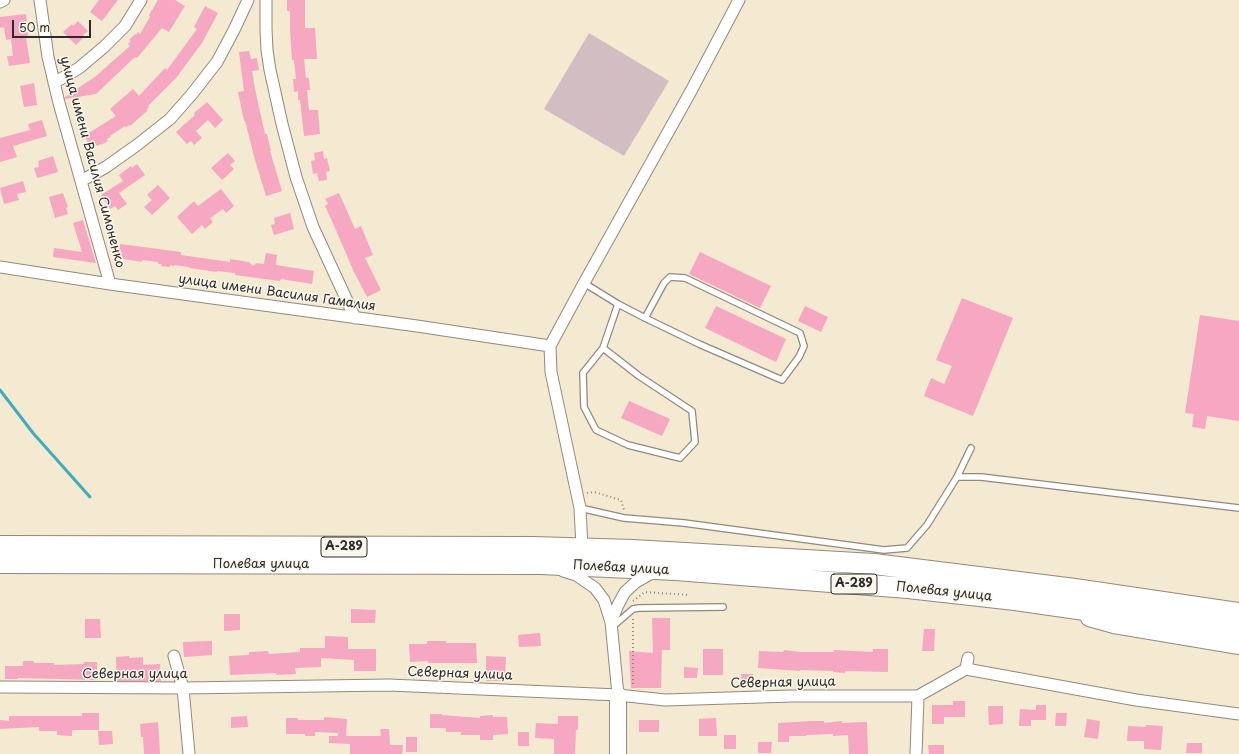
<!DOCTYPE html>
<meta charset="utf-8">
<style>
body{margin:0}
#map{position:relative;width:1239px;height:754px;overflow:hidden;background:#f4e9d1;font-family:"Playpen Sans",sans-serif}
canvas{display:block}
.scale{position:absolute;left:12px;top:20px;width:79px;height:18px;box-sizing:border-box;border:2px solid #2b2b2b;border-top:0;padding-left:5px;font-size:12px;line-height:14px;white-space:nowrap;color:#2b2b2b;-webkit-text-stroke:3px #fbf7ec;paint-order:stroke}
</style>
<div id="map">
<canvas width="1239" height="754"></canvas>
<div class="scale">50 m</div>
</div>
<script>
const g = document.querySelector('canvas').getContext('2d');
g.lineJoin = 'round';
function fill(path, color) { g.fillStyle = color; g.fill(path, 'evenodd'); }
const shape = rows => new Path2D(rows.map(r => 'M' + r).join(''));
function trace(path, color, width, dash) { g.strokeStyle = color; g.lineWidth = width; g.lineCap = dash ? 'butt' : 'round'; g.setLineDash(dash || []); g.stroke(path); }
function drawText(font, color, halo, rows, align = 'center') {
  g.font = font + ' "Playpen Sans",sans-serif'; g.lineWidth = 3; g.setLineDash([]); g.textBaseline = 'middle'; g.strokeStyle = halo; g.fillStyle = color; for (const [text, x, y, turn = 0] of rows) {
    g.save(); g.translate(x, y); g.rotate((+turn || 0) * Math.PI / 180); g.textAlign = isNaN(turn) ? turn : align; if (halo) g.strokeText(text, 0, 0); g.fillText(text, 0, 0); g.restore();
  }
}
const industrial = shape([
 [589,33,669,81,624,156,544,109]
]);
const stream = shape([
 [0,390,33,433,90,497]
]);
const building = shape([
 [99,0,118,0,102,21,90,12],
 [158,0,175,0,185,6,169,32,162,28,137,58,135,57,96,94,65,99,65,97,96,76,130,46,128,44,131,41,129,40,135,34,136,35,138,32,140,34,150,17,149,15],
 [287,0,305,0,305,28,315,28,317,59,304,59,306,78,309,78,310,90,307,90,309,110,318,110,320,134,304,136,300,100,298,100,298,91,294,92,293,79,296,79,294,60,292,60,290,29,290,11,287,11],
 [205,6,218,13,202,43,176,78,148,106,149,107,147,109,147,111,130,126,129,125,126,127,125,126,110,136,111,137,107,139,108,141,101,145,101,144,97,146,97,145,92,148,84,136,116,116,110,109,133,89,139,96,165,68,167,70,197,29,194,27],
 [26,14,28,37,26,37,30,63,9,66,7,56,13,56,11,39,6,40,4,27,0,28,0,17],
 [78,21,88,31,83,35,84,37,76,45,63,32,72,24,73,26],
 [249,51,251,59,257,58,259,70,252,71,255,89,265,134,267,134,271,151,270,151,282,191,266,196,255,160,245,121,244,121,238,92,244,91,239,52],
 [34,83,37,105,24,107,20,86],
 [207,102,223,120,215,128,208,120,196,131,202,138,194,145,191,141,187,144,176,132,195,115,194,113],
 [42,120,47,136,13,146,17,157,0,162,0,138,30,130,28,124],
 [323,151,324,159,327,158,330,171,326,172,327,180,319,181,317,173,313,174,311,161,315,160,314,153],
 [228,153,235,161,230,165,234,169,222,180,211,168],
 [53,156,58,172,37,178,34,168,39,167,38,161],
 [137,164,145,175,119,193,127,204,118,210,115,206,110,209,101,195,123,181,119,175,131,166,132,168],
 [23,181,26,192,17,194,19,200,4,204,0,188],
 [158,185,170,198,152,215,144,207,152,200,147,195],
 [221,189,234,206,226,213,223,209,210,218,213,222,205,229,202,225,192,234,177,217,194,201,198,206],
 [63,193,68,207,66,208,68,214,55,218,49,197],
 [339,193,355,229,361,226,373,255,365,258,381,290,367,297,354,272,332,221,325,206,328,204,325,199],
 [290,213,294,229,274,235,271,225,275,224,274,218],
 [83,220,96,263,53,257,54,248,82,252,73,223],
 [120,244,181,252,181,255,230,262,230,259,249,262,253,266,256,263,264,264,266,253,277,255,276,265,314,271,312,284,281,279,280,281,235,275,235,273,217,271,217,272,189,268,189,267,174,265,174,266,170,265,170,267,161,266,162,264,158,264,158,262,142,260,142,262,118,258],
 [700,252,771,286,760,308,689,274],
 [962,298,1013,318,973,416,924,396,931,378,944,384,952,366,936,360],
 [716,306,786,339,776,362,705,328],
 [805,306,828,317,821,332,798,321],
 [1200,315,1239,321,1239,421,1207,416,1205,429,1192,427,1194,414,1185,413],
 [629,401,670,419,662,436,621,418],
 [351,609,376,610,375,623,351,623],
 [224,614,240,614,240,630,224,631],
 [652,618,670,618,670,650,662,650,661,688,631,688,629,651,653,653],
 [85,619,100,619,101,638,85,638],
 [924,629,935,629,934,651,922,651],
 [540,633,541,646,519,647,518,635],
 [325,636,348,637,348,649,376,649,376,671,354,671,354,660,321,658,321,667,295,668,296,674,276,675,276,673,230,675,229,656,249,655,249,652,268,651,269,654,300,652,300,648,325,648],
 [212,641,212,655,184,657,183,642],
 [427,641,446,641,446,643,476,643,477,663,428,663,428,661,410,662,409,644,427,644],
 [703,649,723,649,723,675,703,675],
 [873,649,888,649,888,672,845,671,845,673,833,672,833,671,800,670,800,671,758,668,759,651,783,652,784,650,801,652,834,652,834,650,873,652],
 [129,656,129,658,143,657,143,665,160,664,161,681,117,681,116,657],
 [486,656,506,657,505,681,486,681],
 [23,661,34,661,34,663,54,663,54,665,84,664,84,662,97,662,97,680,18,678,18,679,5,679,5,666,23,666],
 [684,667,698,668,697,678,684,678],
 [741,674,753,674,753,687,742,687],
 [953,701,965,701,965,717,944,717,944,724,932,724,932,705,953,705],
 [1036,705,1046,705,1046,720,1031,720,1031,726,1019,726,1020,709,1036,710],
 [988,706,1003,706,1003,724,989,725],
 [82,713,99,713,99,730,72,730,72,736,57,735,57,731,39,731,39,727,0,729,0,720,9,721,9,716,82,716],
 [1056,713,1067,713,1066,726,1055,726],
 [430,714,442,714,442,715,480,718,480,716,493,715,493,717,507,717,508,734,493,735,493,740,480,740,480,735,461,735,461,732,446,732,446,728,430,728],
 [247,716,248,727,231,728,231,717],
 [558,716,578,716,578,730,576,730,575,754,554,754,554,739,535,738,536,723,558,724],
 [324,717,347,719,346,736,381,736,380,729,389,729,390,745,403,745,402,754,350,754,350,744,329,743,329,736,338,736,338,733,315,732,315,736,305,736,305,734,286,734,286,718,298,718,298,720,324,720],
 [716,718,717,736,699,736,699,719],
 [1087,719,1100,721,1098,739,1084,737],
 [639,720,659,720,659,732,639,732],
 [812,721,824,721,824,723,842,721,842,723,867,722,868,754,849,754,848,735,833,736,833,734,806,735,806,736,789,736,789,742,778,742,778,723],
 [158,722,160,754,144,754,143,737,141,737,140,724],
 [1146,725,1163,726,1161,750,1144,749,1144,741,1127,741,1128,726,1146,727],
 [98,731,112,731,113,744,99,745],
 [518,732,529,732,529,746,518,746],
 [724,735,736,735,736,749,724,749],
 [406,737,417,737,417,752,406,752],
 [758,742,772,742,771,753,758,753],
 [1187,743,1202,743,1202,753,1186,753],
 [928,745,944,745,944,754,929,754]
]);
const path = shape([
 [587,493,594,492,621,500,624,510],
 [633,601,645,592,690,595],
 [633,619,633,687]
]);
const lane = shape([
 [584,283,618,304,603,348,583,373,584,407,596,430,628,445,680,458,695,442,692,411,639,376,603,348],
 [618,304,645,318,699,344,782,380,799,357,804,346,800,333,685,278,670,277,664,283,645,318],
 [957,477,981,477,1239,508],
 [580,508,624,518,684,523,884,550,907,548,927,525,957,477,971,448],
 [611,628,633,609,639,608,723,607]
]);
const street = shape([
 [40,0,48,57,59,103,110,284],
 [266,0,266,29,267,50,270,70,282,124,296,177,313,227,355,318],
 [0,2,4,0],
 [54,83,79,68,104,47,125,26,141,0],
 [81,181,106,167,137,145,170,119,192,94,217,62,234,30,248,0],
 [0,267,110,284,417,326,550,346],
 [582,548,580,508,551,372,550,346,584,283,691,91,739,0],
 [563,571,576,575,595,588,604,600,611,622,618,695],
 [611,622,618,605,625,592,636,582,650,574,655,573],
 [174,656,183,688,189,754],
 [966,669,1136,700,1239,714],
 [0,687,183,688,389,685,618,695,665,700,792,696,918,696],
 [918,696,966,669,968,658],
 [916,754,918,696]
]);
const secondary = shape([
 [1089,618,1114,625,1239,646],
 [618,754,618,695]
]);
const highway = shape([
 [0,546,533,547,633,550,874,564,1075,589,1239,613],
 [0,563,541,564,676,570,908,588,1015,600,1239,632]
]);
const shields = [
 [344,547,46],
 [854,584,46]
];
const shieldNames = [
 ["А-289",344,547],
 ["А-289",854,584]
];
const streetNames = [
 ["улица имени Василия Симоненко",92,162,75],
 ["улица имени Василия Гамалия",277,293,8],
 ["Полевая улица",261,564],
 ["Полевая улица",621,568,3],
 ["Полевая улица",944,592,6],
 ["Северная улица",135,674],
 ["Северная улица",460,674,2],
 ["Северная улица",783,683,-1]
];
fill(industrial, '#d2bec2');
trace(stream, '#3eadbb', 3);
fill(building, '#f6a7c2');
trace(lane, '#908a7e', 8);
trace(street, '#908a7e', 13);
trace(secondary, '#908a7e', 18);
trace(highway, '#908a7e', 22);
trace(path, '#908a7e', 2, [1, 3]);
trace(lane, '#fff', 5.5);
trace(street, '#fff', 11);
trace(secondary, '#fff', 16);
trace(highway, '#fff', 20);
for (const [x, y, w] of shields) { const box = new Path2D(); box.roundRect(x - w / 2, y - 10, w, 20, 3); g.fillStyle = '#fbf7ec'; g.fill(box); trace(box, '#2b2b2b', 1); }
drawText('bold 12px', '#2b2b2b', null, shieldNames);
drawText('13px', '#2b2b2b', '#fbf7ec', streetNames);
</script>
